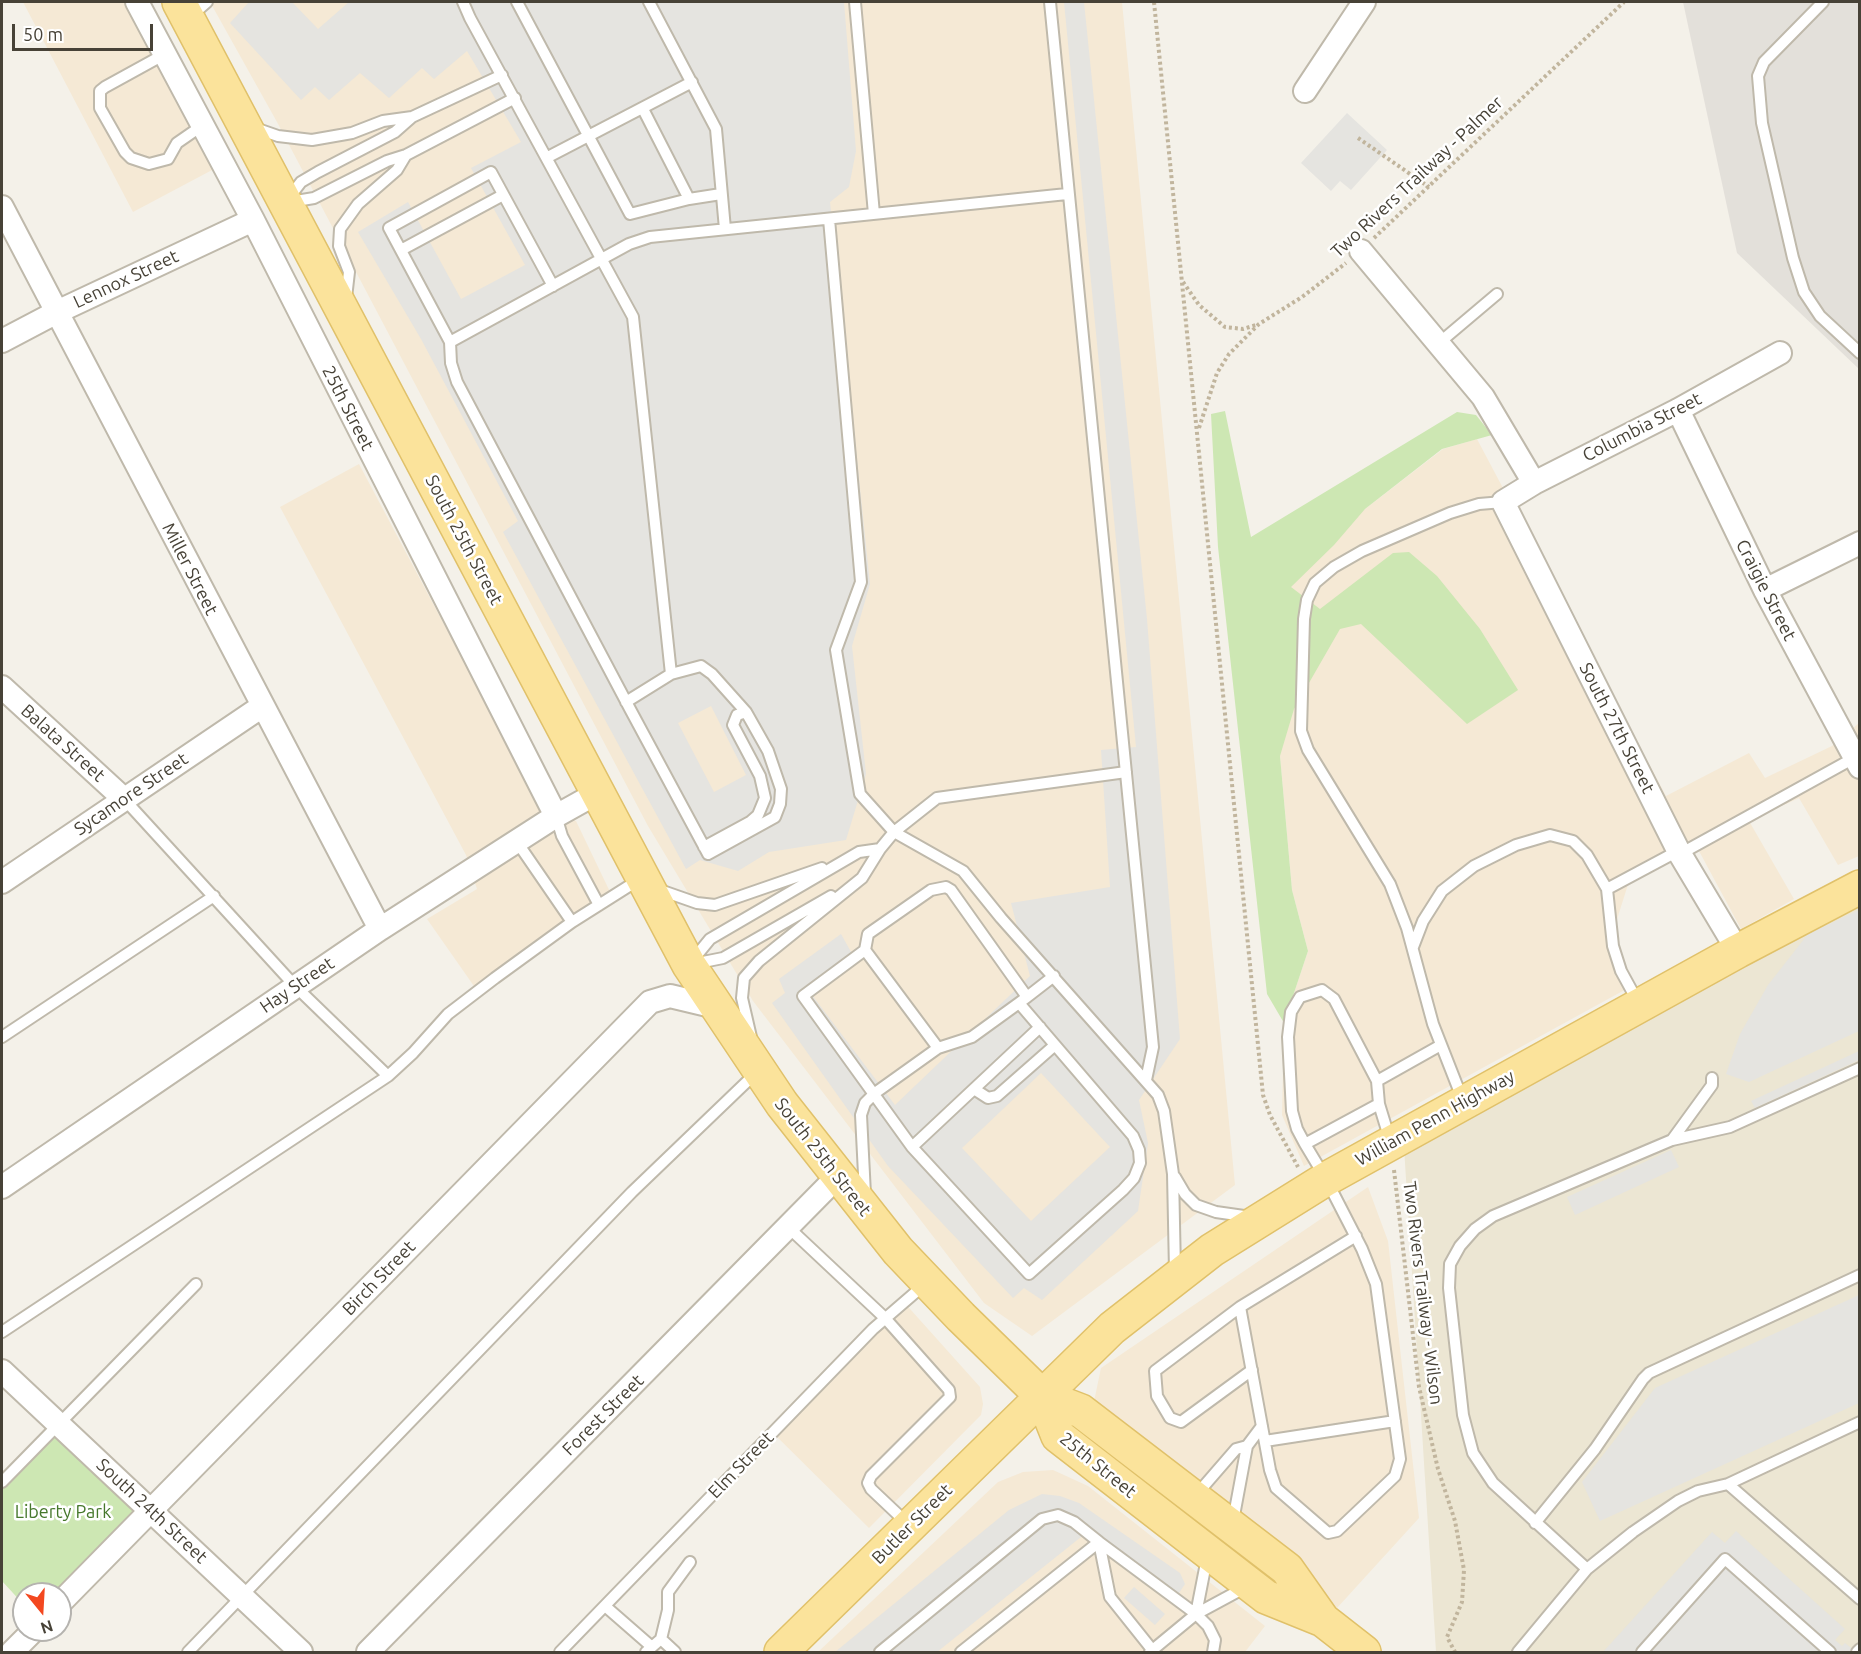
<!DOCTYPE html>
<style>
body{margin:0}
#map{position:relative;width:1861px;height:1654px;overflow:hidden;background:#f4f1e9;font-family:Ubuntu,sans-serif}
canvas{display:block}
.frame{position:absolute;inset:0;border:3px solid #474237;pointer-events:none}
.north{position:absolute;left:12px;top:1582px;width:60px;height:60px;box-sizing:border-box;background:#fff;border:2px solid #b5b3af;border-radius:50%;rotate:162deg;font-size:16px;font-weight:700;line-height:24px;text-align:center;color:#474237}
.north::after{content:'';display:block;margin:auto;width:21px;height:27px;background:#f34820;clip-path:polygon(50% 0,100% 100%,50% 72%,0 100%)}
.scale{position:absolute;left:12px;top:24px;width:141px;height:27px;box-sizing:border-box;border:3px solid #474237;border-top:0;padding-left:8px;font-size:18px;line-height:21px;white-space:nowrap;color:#474237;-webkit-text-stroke:4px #fff;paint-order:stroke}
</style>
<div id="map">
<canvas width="1861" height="1654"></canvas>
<div class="frame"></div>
<div class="north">N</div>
<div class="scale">50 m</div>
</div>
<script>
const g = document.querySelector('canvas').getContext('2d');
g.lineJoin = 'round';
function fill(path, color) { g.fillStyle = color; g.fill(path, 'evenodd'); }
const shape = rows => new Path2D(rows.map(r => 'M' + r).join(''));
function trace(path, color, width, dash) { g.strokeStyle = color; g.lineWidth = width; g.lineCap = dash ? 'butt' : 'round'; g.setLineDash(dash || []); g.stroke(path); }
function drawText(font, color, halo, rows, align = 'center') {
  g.font = font + ' Ubuntu,sans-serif'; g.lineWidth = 5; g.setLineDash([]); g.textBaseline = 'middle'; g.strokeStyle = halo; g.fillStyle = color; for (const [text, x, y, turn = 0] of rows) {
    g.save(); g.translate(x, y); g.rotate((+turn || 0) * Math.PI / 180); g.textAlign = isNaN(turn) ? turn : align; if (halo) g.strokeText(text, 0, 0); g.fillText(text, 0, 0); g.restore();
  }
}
const commercial = shape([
 [23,2,125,2,214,169,133,212],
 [210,2,1122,2,1235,1185,1032,1336,984,1303,753,1001,648,826,277,122],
 [1477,439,1666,796,1749,753,1765,778,1832,746,1859,723,1859,856,1838,865,1799,798,1749,821,1794,899,1741,929,1699,851,1665,856,1631,875,1612,935,1630,987,1304,1166,1282,1115,1284,1023,1308,951,1292,890,1280,756,1258,576,1365,509,1443,449],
 [359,464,542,809,576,821,612,896,476,989,427,919,477,889,466,855,280,507],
 [1368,1187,1388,1241,1419,1518,1337,1608,1092,1411,1101,1368],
 [902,1300,980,1387,983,1404,981,1415,869,1528,769,1429],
 [1053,1470,1088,1486,1265,1626,1245,1652,818,1652,998,1482,1023,1472]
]);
const industrial = shape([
 [1683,2,1859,2,1859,369,1737,253]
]);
const education = shape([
 [1859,901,1859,1652,1436,1652,1404,1147]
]);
const green = shape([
 [1225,411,1251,537,1457,412,1476,415,1492,435,1442,449,1365,509,1334,545,1291,587,1320,609,1393,553,1409,552,1437,576,1480,629,1518,690,1467,724,1361,624,1340,629,1294,709,1280,756,1292,890,1308,951,1284,1023,1267,994,1218,547,1211,414],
 [59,1424,152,1511,60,1594,24,1594,24,1605,2,1581,2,1482]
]);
const parking = shape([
 [249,2,292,2,318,29,349,2,844,2,856,151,849,187,830,202,870,584,852,646,866,774,846,840,769,852,738,871,700,860,686,869,503,532,518,521,421,339,358,232,408,202,461,299,525,265,471,168,521,142,467,51,434,79,422,68,389,98,360,73,329,100,315,87,301,100,230,23],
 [711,706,746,775,714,792,678,723],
 [1064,2,1084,2,1147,619,1180,1039,1139,1100,1148,1143,1138,1211,1042,1300,1024,1288,1013,1298,888,1166,772,1003,785,993,779,979,841,934,855,959,812,995,895,1105,1030,976,1011,903,1110,887,1101,750,1136,747],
 [1041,1073,1110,1147,1031,1221,962,1148],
 [1347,113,1387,150,1351,190,1340,181,1331,191,1301,163],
 [1859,910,1859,1031,1749,1082,1726,1074,1740,1034,1768,985,1808,934],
 [1859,1051,1859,1060,1755,1108,1751,1101],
 [1671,1150,1679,1167,1575,1215,1567,1197],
 [1859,1295,1859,1403,1600,1521,1582,1482,1655,1388],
 [1042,1494,1060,1496,1079,1503,1180,1573,1185,1584,1177,1596,1086,1533,937,1652,835,1652,1009,1510],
 [1736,1531,1845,1629,1835,1640,1842,1646,1845,1643,1856,1652,1603,1652,1712,1532,1725,1543],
 [1134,1587,1165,1614,1155,1625,1124,1598]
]);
const path = shape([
 [1154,2,1263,1095,1270,1115,1298,1167],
 [1358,138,1429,187],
 [1374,238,1624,2],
 [1183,282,1199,305,1225,327,1243,329,1256,325],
 [1199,428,1217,373,1229,354,1259,324,1302,297,1346,263],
 [1394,1170,1419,1387,1438,1469,1455,1521,1464,1570,1462,1602,1447,1637,1455,1652]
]);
const service = shape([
 [463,2,470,18,633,317,671,674],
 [517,2,630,214,689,199,721,194],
 [649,2,716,129,725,229],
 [855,2,874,214],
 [1050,2,1153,1047,1146,1080],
 [1823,2,1764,62,1758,76,1762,123,1793,258,1804,292,1820,316,1860,353],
 [191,16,207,2],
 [165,54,105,87,100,91,100,108,125,152,131,158,149,164,168,159,177,143,203,125],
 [643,109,689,199],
 [255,128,278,136,312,140,352,133,383,121,412,117],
 [548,157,692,82],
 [288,199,301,182,318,172,395,132,412,117,502,75],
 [290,202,314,198,387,161,406,155,515,98],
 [829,219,861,582,836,650,860,794,894,832,963,871,1001,918,1158,1095,1164,1111,1173,1174,1175,1271],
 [401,250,503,195],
 [346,298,349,272,339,246,340,229,358,204,397,170,406,155],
 [450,342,389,228,491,172,553,286],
 [1439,343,1497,294],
 [626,702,671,674,701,666,712,674,746,712,768,751,781,789,780,804,775,817,708,854,630,709,457,382,451,363,450,342,629,244,650,237,1067,194],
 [124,799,295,986,388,1076],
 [556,816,562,836,599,905],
 [517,842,572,922],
 [704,847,750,822,758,815,765,798,760,776,733,725,737,715,746,712],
 [1680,854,1854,758],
 [657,889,697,903,715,905,822,868],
 [1607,889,1613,946,1621,971,1638,1002],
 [1413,947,1423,921,1442,891,1474,866,1516,845,1550,835,1573,841,1587,855,1607,889,1678,851],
 [865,950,803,996,912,1147,1029,1274,1123,1190,1134,1178,1140,1163,1139,1150,1133,1136,1019,1003],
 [692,961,710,939,859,852,880,849],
 [693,964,723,958,831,896],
 [1027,997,951,890,946,887,931,890,868,934,865,950,938,1048,972,1037,1019,1003,1027,997,1054,976],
 [2,1037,214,896],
 [751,1037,742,998,744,978,759,961,862,878,880,849,894,832,937,798,1126,772],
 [1377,1081,1441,1045],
 [974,1089,988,1098,997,1096,1055,1045],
 [1462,1098,1433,1024,1407,928,1390,884,1308,750,1301,731,1304,619,1307,600,1315,583,1334,567,1362,551,1450,513,1479,504,1503,502],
 [1672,1140,1712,1085,1712,1078],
 [1305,1144,1297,1129,1292,1111,1288,1037,1291,1012,1300,997,1322,990,1334,999,1377,1081,1379,1104],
 [912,1147,1040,1027],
 [1175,1177,1185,1194,1196,1205,1216,1212,1251,1217],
 [865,1194,861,1115,865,1103,875,1093,938,1048],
 [788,1227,885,1318,949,1390,950,1397,871,1476,868,1483,871,1489,908,1524],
 [1356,1236,1240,1307,1270,1470,1276,1488,1328,1533,1337,1531,1395,1476,1400,1459,1376,1284,1362,1249,1326,1179,1305,1144,1379,1104,1390,1140],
 [1240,1307,1155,1371,1157,1396,1170,1418,1181,1422,1252,1370],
 [2,1332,388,1076,413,1053,448,1014,495,978,572,922,640,879],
 [1265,1441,1395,1421],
 [2,1482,196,1284],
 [1728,1484,1860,1599],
 [1197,1494,1236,1449,1247,1446],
 [1233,1521,1247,1446,1262,1426],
 [1535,1523,1595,1449,1643,1379,1649,1373,1860,1275],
 [1587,1569,1493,1483,1473,1453,1463,1415,1449,1288,1450,1264,1460,1246,1475,1229,1493,1216,1672,1140,1730,1127,1860,1068],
 [605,1606,652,1647],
 [1196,1614,1207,1558],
 [661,1639,668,1610,668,1592,690,1562],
 [188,1652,632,1192,757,1072],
 [560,1652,873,1329,924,1285],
 [646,1652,661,1639,675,1652],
 [880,1652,1042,1519,1058,1515,1074,1522,1099,1542,1110,1597,1154,1652],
 [961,1652,1099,1542,1196,1614,1208,1626,1215,1640,1213,1652],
 [1150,1652,1196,1614,1246,1587],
 [1518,1652,1587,1569,1633,1532,1678,1501,1698,1491,1728,1484,1860,1422],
 [1642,1652,1725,1559,1830,1652],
 [1857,1652,1860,1649]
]);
const minor = shape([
 [137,2,253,220,556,816],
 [1305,91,1364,2],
 [2,207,380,929],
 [1361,251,1483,397,1534,483],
 [2,341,57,312,253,220],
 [1678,410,1765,590,1860,767],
 [1765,590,1860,543],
 [2,687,124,799],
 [2,882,261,707],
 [1738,951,1680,854,1503,502,1534,483,1678,410,1780,353],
 [2,1187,380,929,556,816,599,792],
 [2,1371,301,1652],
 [60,1603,650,1002,670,996,716,1007],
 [12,1652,34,1630],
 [368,1652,837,1177]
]);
const primary = shape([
 [179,2,689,965,782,1104,898,1251,961,1317,1042,1396,1081,1411,1287,1569,1323,1620,1364,1652],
 [1042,1396,1058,1436,1266,1597,1323,1620],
 [781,1652,1112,1328,1212,1250,1326,1179,1738,951,1860,887]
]);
const streetNames = [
 ["Two Rivers Trailway - Palmer",1417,177,-43],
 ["Lennox Street",126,279,-25],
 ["25th Street",348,408,63],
 ["Columbia Street",1642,427,-27],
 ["South 25th Street",464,540,62],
 ["Miller Street",190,569,63],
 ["Craigie Street",1766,590,63],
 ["South 27th Street",1617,728,63],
 ["Balata Street",63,743,42],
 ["Sycamore Street",131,794,-34],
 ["Hay Street",297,985,-34],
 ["William Penn Highway",1435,1118,-29],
 ["South 25th Street",823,1157,52],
 ["Birch Street",379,1278,-46],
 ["Two Rivers Trailway - Wilson",1423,1293,83],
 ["Forest Street",603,1415,-45],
 ["Elm Street",741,1465,-46],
 ["25th Street",1098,1465,39],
 ["South 24th Street",152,1511,43],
 ["Butler Street",912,1524,-45]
];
const parkNames = [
 ["Liberty Park",63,1512]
];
fill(commercial, '#f5e9d5');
fill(industrial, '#e3e0da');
fill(education, '#ece6d3');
fill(green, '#cde7b3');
fill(parking, '#e5e4e0');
trace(service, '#bfb9ab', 14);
trace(minor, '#bfb9ab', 26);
trace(primary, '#e0c16a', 36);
trace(path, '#c1b59d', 4, [3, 3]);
trace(service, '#fff', 10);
trace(minor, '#fff', 22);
trace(primary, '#fbe39b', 33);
drawText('18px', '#474237', '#fff', streetNames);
drawText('18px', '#46782c', '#fff', parkNames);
</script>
